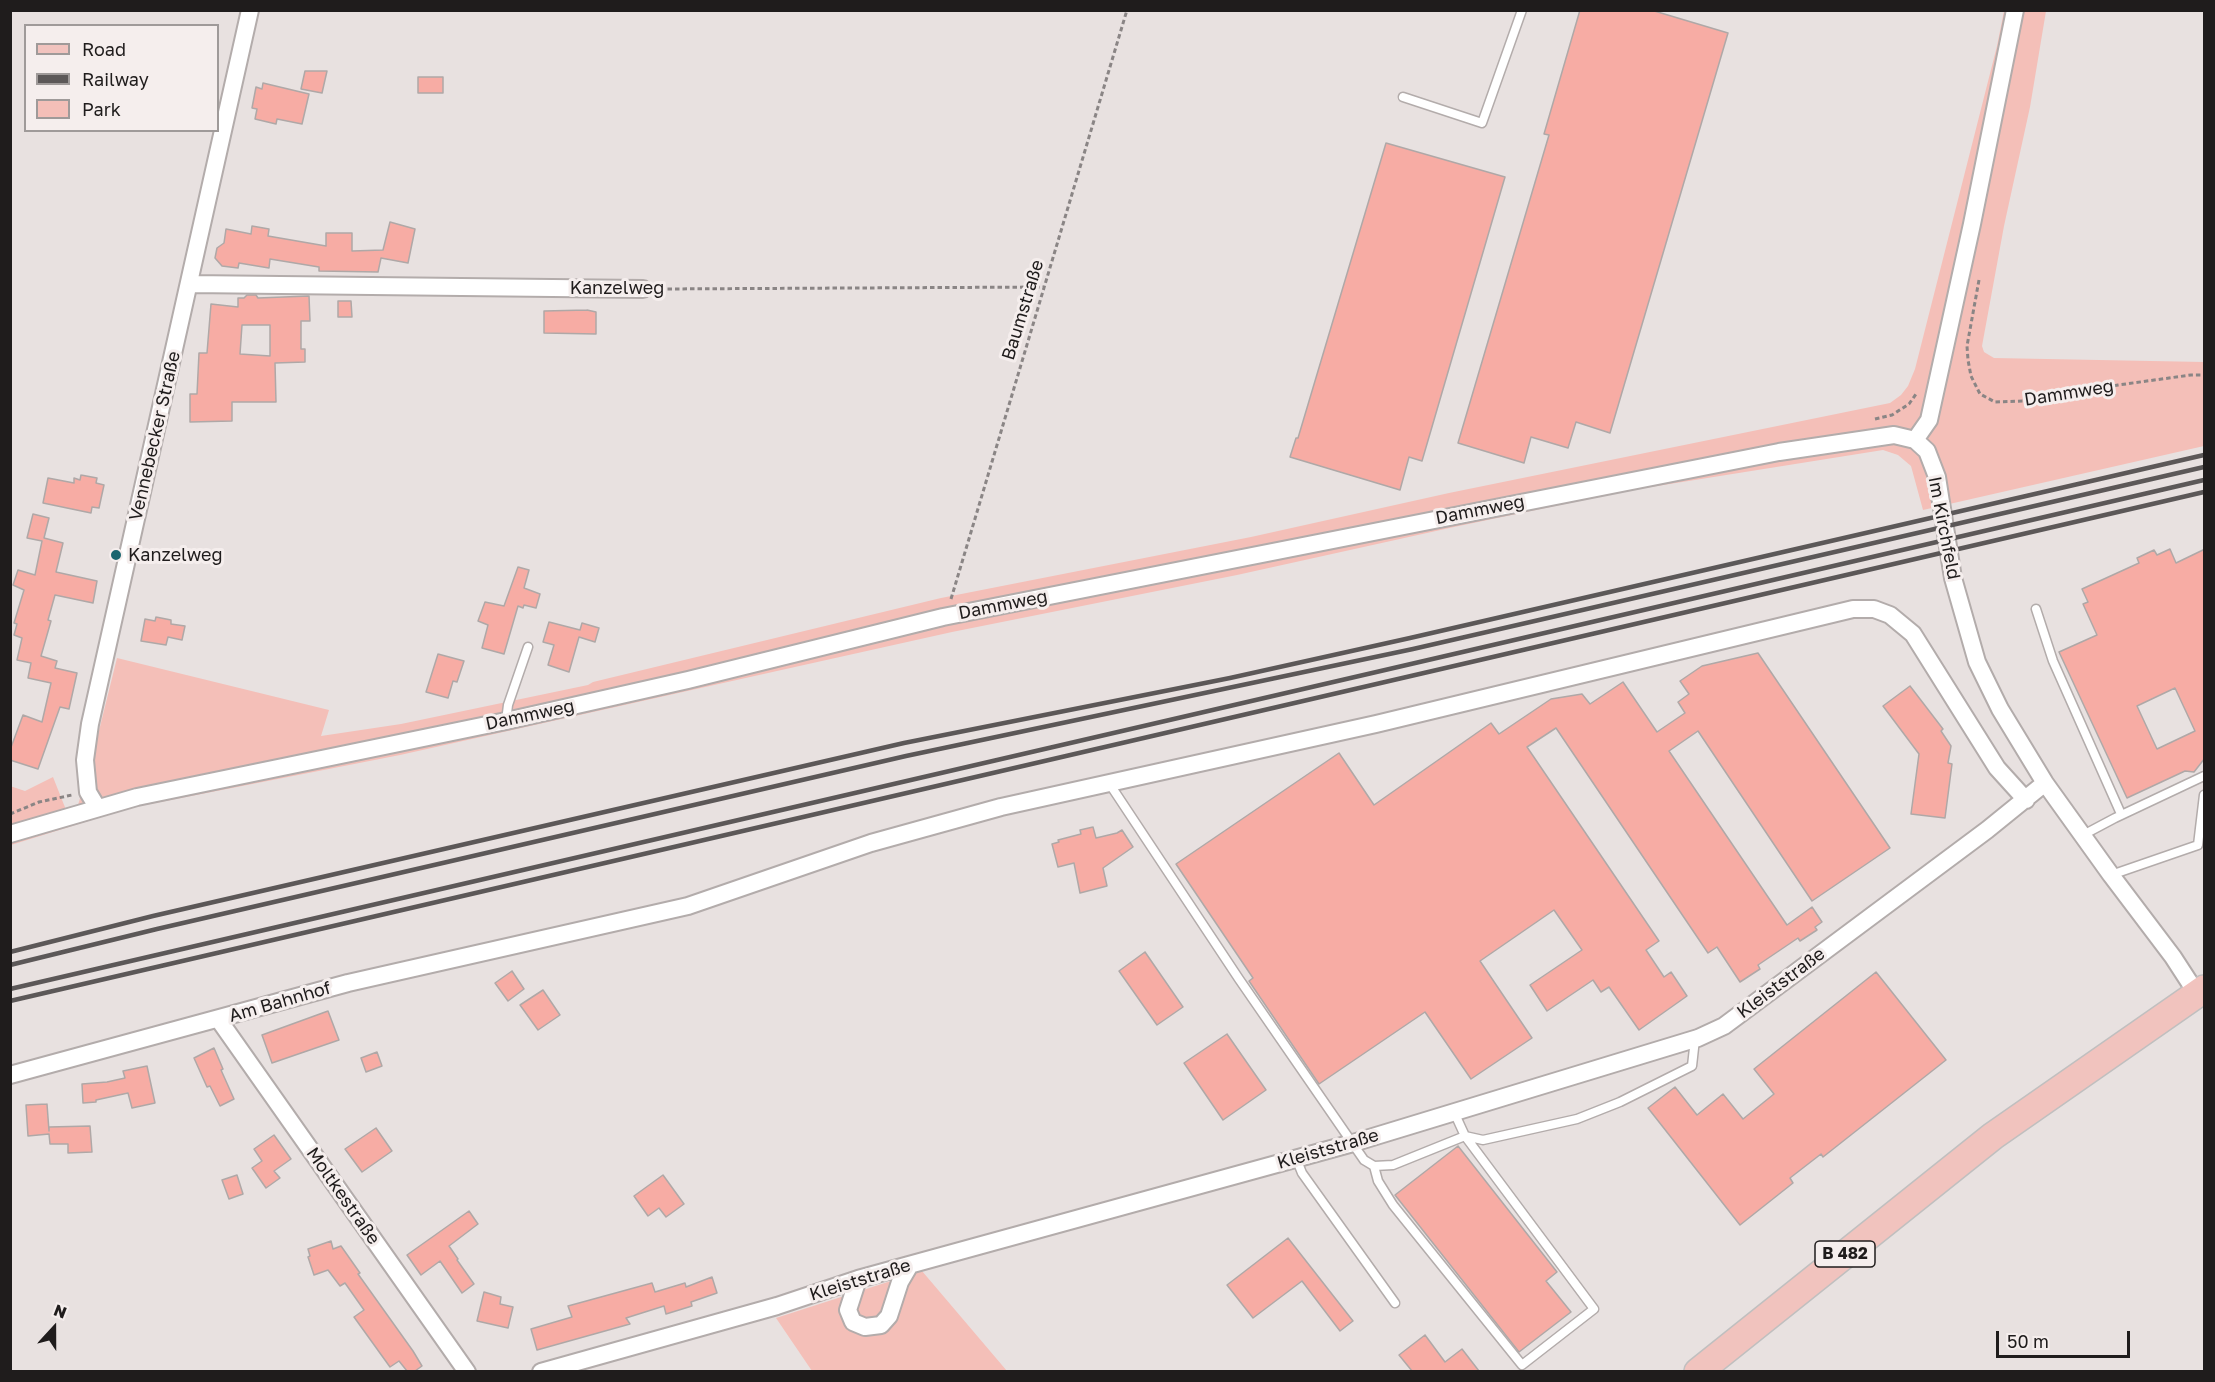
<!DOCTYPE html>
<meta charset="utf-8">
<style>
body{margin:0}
#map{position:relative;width:2215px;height:1382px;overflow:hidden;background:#e8e1e0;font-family:"Golos Text",sans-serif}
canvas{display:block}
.frame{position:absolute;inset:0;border:12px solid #1f1c1c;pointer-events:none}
.legend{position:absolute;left:24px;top:24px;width:195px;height:108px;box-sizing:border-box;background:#f5eeed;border:2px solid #9f9a99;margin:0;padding:8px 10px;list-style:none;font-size:18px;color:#1f1c1c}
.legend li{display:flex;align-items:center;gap:12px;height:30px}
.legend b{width:30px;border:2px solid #9f9a99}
.north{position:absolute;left:24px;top:1298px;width:60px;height:60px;-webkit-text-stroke:4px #f5eeed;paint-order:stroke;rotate:21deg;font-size:16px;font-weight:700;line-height:24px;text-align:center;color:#1f1c1c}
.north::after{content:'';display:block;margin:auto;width:21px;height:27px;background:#1f1c1c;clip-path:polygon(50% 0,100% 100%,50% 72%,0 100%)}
.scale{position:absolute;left:1996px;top:1331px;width:134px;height:27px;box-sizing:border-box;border:3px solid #1f1c1c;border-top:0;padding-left:8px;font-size:18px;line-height:21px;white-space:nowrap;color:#1f1c1c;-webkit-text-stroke:4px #f5eeed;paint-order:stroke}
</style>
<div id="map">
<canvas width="2215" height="1382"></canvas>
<div class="frame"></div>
<ul class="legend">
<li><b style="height:8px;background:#f1c3be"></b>Road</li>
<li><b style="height:8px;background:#5c5858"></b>Railway</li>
<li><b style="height:16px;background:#f4bfb8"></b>Park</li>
</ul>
<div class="north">N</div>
<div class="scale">50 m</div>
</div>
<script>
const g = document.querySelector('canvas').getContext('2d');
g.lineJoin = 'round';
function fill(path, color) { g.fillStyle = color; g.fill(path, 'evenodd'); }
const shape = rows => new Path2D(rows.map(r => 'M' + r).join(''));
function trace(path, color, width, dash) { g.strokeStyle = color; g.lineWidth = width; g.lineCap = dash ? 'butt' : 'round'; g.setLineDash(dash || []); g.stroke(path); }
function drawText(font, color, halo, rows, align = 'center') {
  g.font = font + ' "Golos Text",sans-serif'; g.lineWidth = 6; g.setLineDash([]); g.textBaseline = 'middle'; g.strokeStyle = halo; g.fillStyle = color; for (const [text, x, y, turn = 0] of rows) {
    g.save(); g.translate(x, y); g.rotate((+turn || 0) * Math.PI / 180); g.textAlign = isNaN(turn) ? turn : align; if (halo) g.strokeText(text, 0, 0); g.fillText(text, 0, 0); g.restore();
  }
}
const green = shape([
 [2004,11,2046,11,2030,107,2004,226,1982,346,1984,352,1994,358,2204,362,2204,446,1923,510,1911,466,1898,455,1883,450,1632,490,1454,527,1237,575,952,632,400,755,130,808,11,845,10,786,25,791,53,777,72,825,93,755,117,658,329,710,321,736,401,724,588,685,593,682,941,598,1251,537,1449,493,1890,403,1901,395,1908,386,1915,369,1997,46],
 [922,1271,1007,1371,812,1371,776,1318]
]);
const building = shape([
 [1580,10,1651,10,1728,33,1610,433,1576,422,1568,448,1531,437,1524,463,1458,443,1549,135,1544,134,1580,10],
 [305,71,327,71,322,93,301,89,305,71],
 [418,77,443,77,443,93,418,93,418,77],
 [263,83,309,94,302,124,277,119,276,124,255,119,257,109,252,108,256,87,262,89,263,83],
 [1386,143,1505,177,1422,461,1409,457,1400,490,1290,457,1296,438,1298,438,1386,143],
 [390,222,415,229,408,263,381,258,378,272,319,271,319,267,270,259,269,268,239,263,238,268,222,266,215,258,217,248,224,243,226,229,251,234,252,226,269,229,268,236,326,246,326,233,352,233,352,251,383,250,390,222],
 [247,295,256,295,258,298,309,296,310,321,301,321,301,349,305,349,305,362,275,363,276,402,232,402,232,421,190,422,190,394,197,394,199,353,207,353,211,304,238,307,238,298,244,298,247,295],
 [242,325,270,325,270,356,240,354,242,325],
 [338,301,351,301,352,317,338,317,338,301],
 [587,310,596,312,596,334,544,333,544,311,587,310],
 [81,475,97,478,96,483,104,485,99,508,92,507,91,513,43,503,48,478,74,483,74,478,80,480,81,475],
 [33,514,49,518,44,538,63,543,56,572,97,581,93,603,55,595,48,620,51,621,41,656,57,661,55,668,77,673,69,709,60,707,38,769,10,760,10,750,23,715,42,722,51,683,28,678,31,663,17,660,22,638,14,635,17,624,14,623,24,590,13,585,18,570,35,575,42,541,27,538,33,514],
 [2170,549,2176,563,2205,549,2205,758,2194,772,2185,771,2127,798,2059,652,2097,635,2083,604,2088,602,2082,589,2139,563,2137,558,2154,550,2157,555,2170,549],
 [2175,688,2195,731,2157,749,2137,706,2175,688],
 [518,567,529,570,524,588,540,594,536,608,524,605,523,608,518,606,504,654,482,648,488,625,478,621,485,602,504,606,518,567],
 [156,617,171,620,171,624,185,626,182,640,168,637,166,645,141,641,145,619,155,621,156,617],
 [549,622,580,630,582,623,599,628,595,642,579,637,569,672,548,665,554,645,543,642,549,622],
 [1758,653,1890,848,1812,901,1698,731,1669,751,1787,925,1812,907,1822,922,1815,927,1817,930,1800,941,1798,938,1758,965,1760,969,1740,982,1717,947,1708,953,1556,728,1527,747,1659,941,1646,950,1664,977,1671,972,1687,996,1639,1030,1609,987,1601,992,1593,980,1547,1011,1530,985,1582,950,1554,910,1480,961,1532,1038,1471,1079,1425,1012,1319,1084,1249,981,1253,978,1176,864,1339,753,1374,805,1491,723,1499,734,1551,699,1582,694,1590,704,1623,682,1657,732,1685,713,1678,702,1689,694,1680,681,1702,666,1758,653],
 [438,654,464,661,457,682,453,681,448,698,426,692,438,654],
 [1910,686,1943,729,1941,731,1951,746,1948,763,1952,764,1945,818,1911,814,1919,754,1883,706,1910,686],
 [1093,827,1096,838,1117,833,1122,830,1133,847,1103,868,1107,886,1080,893,1074,863,1058,867,1052,844,1059,842,1058,840,1081,834,1080,830,1093,827],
 [1145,952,1183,1007,1157,1025,1119,971,1145,952],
 [512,971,524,989,508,1001,495,983,512,971],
 [1876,972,1946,1060,1823,1157,1821,1154,1790,1178,1793,1183,1740,1225,1648,1108,1675,1087,1697,1115,1723,1094,1743,1119,1774,1094,1754,1069,1876,972],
 [543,990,560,1015,538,1030,520,1005,543,990],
 [328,1011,339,1040,272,1063,262,1035,328,1011],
 [1227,1034,1266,1090,1223,1120,1184,1063,1227,1034],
 [214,1048,223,1069,221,1070,234,1099,220,1106,210,1086,207,1087,194,1058,214,1048],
 [377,1052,382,1066,366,1072,361,1058,377,1052],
 [147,1066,155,1103,132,1108,128,1093,96,1100,96,1102,83,1103,82,1084,107,1082,125,1078,123,1071,147,1066],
 [47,1104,49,1131,49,1127,90,1126,92,1152,68,1153,68,1144,50,1144,49,1134,28,1136,26,1105,47,1104],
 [376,1128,392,1151,362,1172,345,1149,376,1128],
 [274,1135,291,1159,274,1171,280,1178,266,1188,252,1168,262,1161,254,1149,274,1135],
 [1458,1146,1557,1272,1546,1281,1571,1312,1519,1352,1395,1195,1458,1146],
 [237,1175,243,1194,229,1199,222,1180,237,1175],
 [663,1175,684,1204,666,1217,659,1208,648,1216,634,1196,663,1175],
 [469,1211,478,1224,449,1246,458,1259,457,1260,474,1284,462,1293,440,1261,421,1275,407,1255,469,1211],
 [1288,1238,1353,1321,1340,1331,1302,1281,1253,1318,1227,1285,1288,1238],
 [331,1241,333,1249,341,1246,360,1273,358,1274,413,1351,422,1366,415,1371,407,1371,399,1361,390,1367,354,1317,364,1310,345,1283,340,1286,328,1270,314,1275,308,1257,310,1256,308,1249,331,1241],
 [712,1277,717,1293,691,1302,692,1306,666,1314,664,1306,626,1318,630,1324,537,1350,531,1329,572,1317,568,1306,652,1283,655,1292,685,1283,686,1287,712,1277],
 [484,1292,501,1297,500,1304,513,1307,508,1328,477,1321,484,1292],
 [1425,1335,1445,1362,1462,1349,1479,1371,1412,1371,1399,1355,1425,1335]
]);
const path = shape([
 [1979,280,1967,346,1968,360,1971,376,1980,394,1995,402,2026,401,2118,385,2191,375,2204,375],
 [660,289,1044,287],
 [1875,419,1892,415,1909,404,1916,394],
 [951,599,1127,10],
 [10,814,39,802,72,795]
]);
const service = shape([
 [1403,97,1482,123,1522,10],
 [2036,609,2053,661,2121,814],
 [506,721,508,705,528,647],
 [1109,783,1239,979,1364,1160,1374,1166,1393,1165,1465,1136,1594,1309,1522,1365,1393,1205,1378,1181,1374,1166],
 [2083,835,2115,818,2204,776],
 [2111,875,2198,845,2204,795],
 [1454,1112,1465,1136,1483,1140,1577,1119,1620,1102,1692,1066,1695,1039],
 [1296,1158,1302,1173,1395,1303]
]);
const minor = shape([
 [190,284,643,289],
 [1915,440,1929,420,1972,224,2015,10],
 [97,807,88,792,85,760,90,724,250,10],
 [10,834,137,797,506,721,688,680,943,617,1779,452,1894,435,1915,440,1927,451,1937,477,1953,578,1977,662,2000,709,2045,783,2111,875,2173,957,2197,994],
 [219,1020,467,1372],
 [10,1075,348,983,688,906,871,843,1001,807,1376,724,1853,609,1874,609,1890,615,1913,634,1997,768,2026,800],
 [858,1279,848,1310,853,1322,865,1327,881,1325,889,1316,900,1282,910,1265],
 [541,1372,777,1306,858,1279,1353,1143,1698,1038,1724,1026,1987,830,2045,783]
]);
const primary = shape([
 [1698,1372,1993,1136,2204,989]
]);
const rail = shape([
 [10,952,153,916,904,743,1230,678,1410,638,2204,455],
 [10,965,157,929,906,756,1413,649,2204,467],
 [10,989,2204,480],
 [10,1001,2204,492]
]);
const markers = [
 [116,555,6,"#1a666f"]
];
const shields = [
 [1845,1254,60]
];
const shieldNames = [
 ["B 482",1845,1254]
];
const streetNames = [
 ["Kanzelweg",617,288],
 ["Baumstraße",1023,310,-73],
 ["Dammweg",2069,393,-9],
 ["Vennebecker Straße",155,436,-77],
 ["Dammweg",1480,510,-11],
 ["Im Kirchfeld",1944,528,79],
 ["Dammweg",1003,605,-11],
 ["Dammweg",530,715,-12],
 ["Kleiststraße",1781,983,-37],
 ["Am Bahnhof",280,1002,-16],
 ["Kleiststraße",1328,1149,-16],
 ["Moltkestraße",343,1196,55],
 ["Kleiststraße",860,1280,-17]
];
const poiNames = [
 ["Kanzelweg",128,555]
];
fill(green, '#f4bfb8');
fill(building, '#f7aca4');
trace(building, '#afa8a7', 1.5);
trace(service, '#b3acab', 11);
trace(minor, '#b3acab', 20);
trace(primary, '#c0bfbf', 30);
trace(path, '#8a8585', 3, [4.5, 3]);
trace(service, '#fff', 8);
trace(minor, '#fff', 16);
trace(primary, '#f1c3be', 27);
trace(rail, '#5c5858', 4.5);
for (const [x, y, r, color] of markers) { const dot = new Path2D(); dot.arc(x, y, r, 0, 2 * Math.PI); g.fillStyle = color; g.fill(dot); trace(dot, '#f5eeed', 2); }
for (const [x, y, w] of shields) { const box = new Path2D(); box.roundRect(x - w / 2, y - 13, w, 26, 4.5); g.fillStyle = '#f5eeed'; g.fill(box); trace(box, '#1f1c1c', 1.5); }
drawText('bold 16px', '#1f1c1c', null, shieldNames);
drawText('18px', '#1f1c1c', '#f5eeed', streetNames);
drawText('18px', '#1f1c1c', '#f5eeed', poiNames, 'left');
</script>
